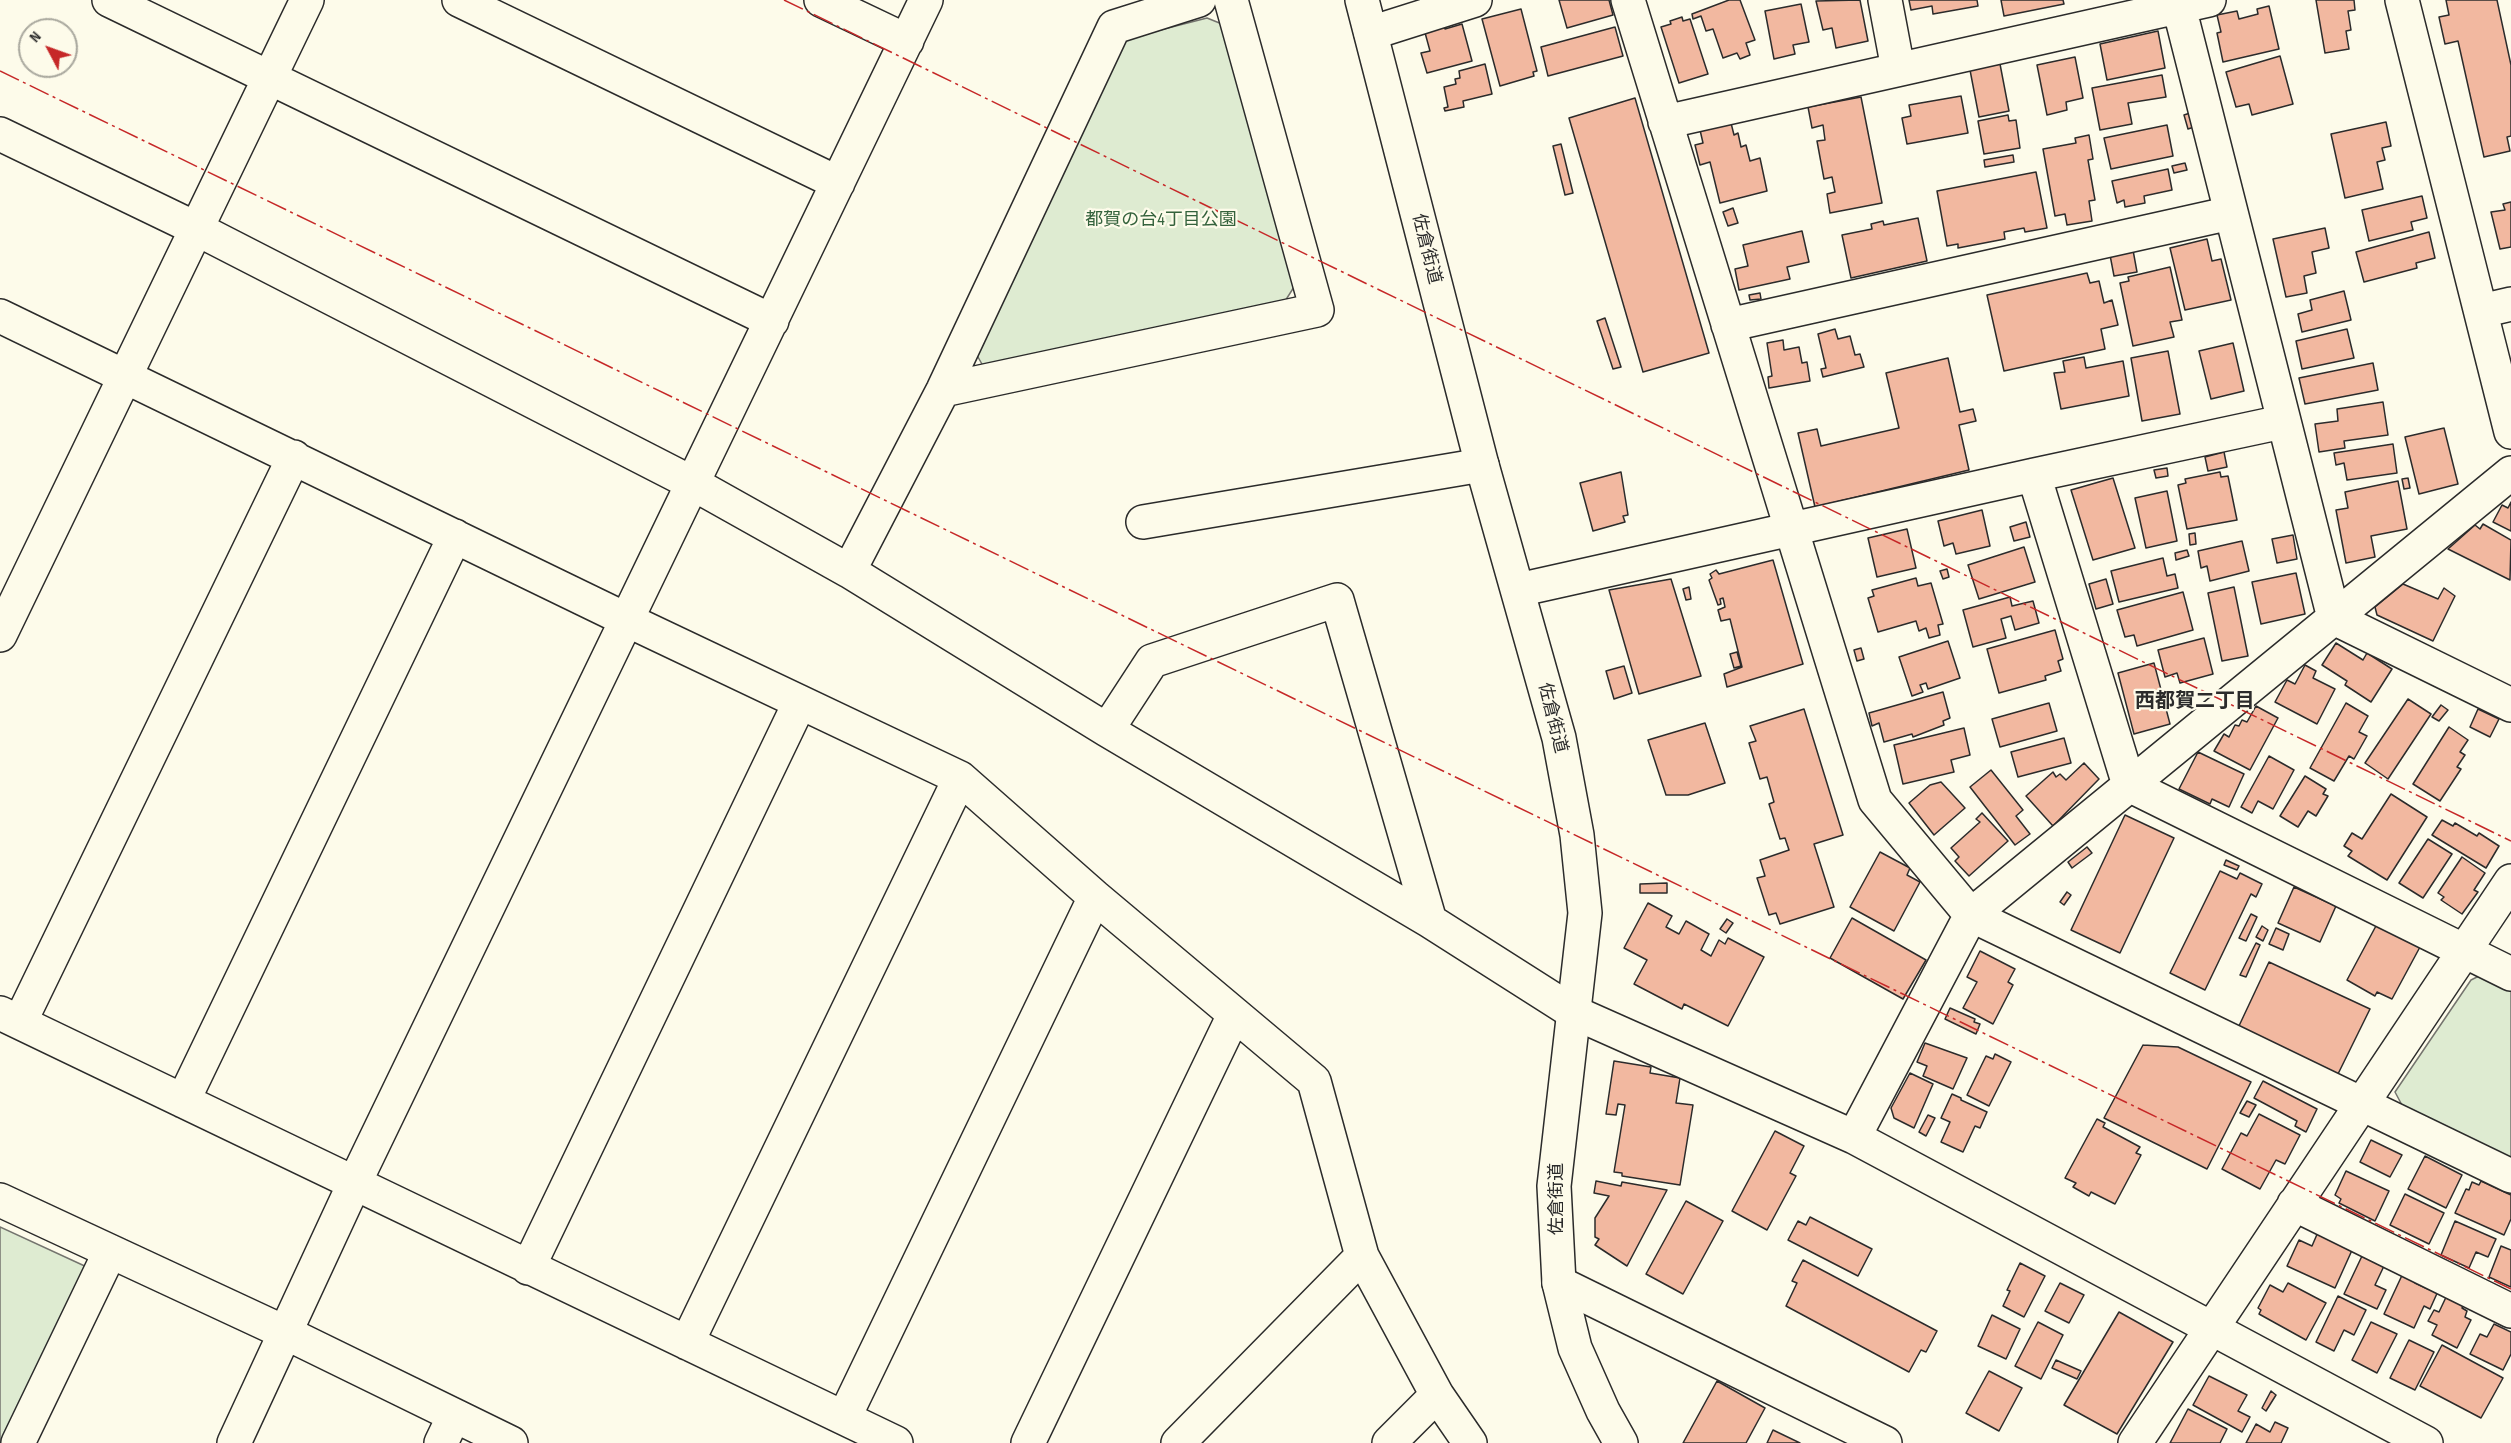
<!DOCTYPE html>
<meta charset="utf-8">
<style>
body{margin:0}
#map{position:relative;width:2511px;height:1443px;overflow:hidden;background:#fdfbea;font-family:"Sofia Sans Condensed",sans-serif}
canvas{display:block}
.north{position:absolute;left:18px;top:18px;width:60px;height:60px;box-sizing:border-box;background:#fdfbea;border:2px solid #a9a89e;border-radius:50%;rotate:311deg;font-size:16px;font-weight:700;line-height:24px;text-align:center;color:#2b2b2b}
.north::after{content:'';display:block;margin:auto;width:21px;height:27px;background:#c62828;clip-path:polygon(50% 0,100% 100%,50% 72%,0 100%)}
</style>
<div id="map">
<canvas width="2511" height="1443"></canvas>
<div class="north">N</div>
</div>
<script>
const g = document.querySelector('canvas').getContext('2d');
g.lineJoin = 'round';
function fill(path, color) { g.fillStyle = color; g.fill(path, 'evenodd'); }
const shape = rows => new Path2D(rows.map(r => 'M' + r).join(''));
function trace(path, color, width, dash) { g.strokeStyle = color; g.lineWidth = width; g.lineCap = dash ? 'butt' : 'round'; g.setLineDash(dash || []); g.stroke(path); }
function drawText(font, color, halo, rows, align = 'center') {
  g.font = font + ' "Sofia Sans Condensed","Noto Sans JP",sans-serif'; g.lineWidth = 4.5; g.setLineDash([]); g.textBaseline = 'middle'; g.strokeStyle = halo; g.fillStyle = color; for (const [text, x, y, turn = 0] of rows) {
    g.save(); g.translate(x, y); g.rotate((+turn || 0) * Math.PI / 180); g.textAlign = isNaN(turn) ? turn : align; if (halo) g.strokeText(text, 0, 0); g.fillText(text, 0, 0); g.restore();
  }
}
const green = shape([
 [1207,18,1227,26,1294,287,1280,309,987,373,974,350,1125,39,1207,18],
 [2485,973,2511,986,2511,1159,2403,1107,2395,1092,2471,980,2485,973],
 [0,1227,89,1268,5,1443,0,1443,0,1227]
]);
const building = shape([
 [1559,0,1609,0,1613,15,1567,28,1559,0],
 [1729,0,1740,0,1755,40,1746,43,1750,55,1740,59,1737,53,1723,58,1713,29,1706,31,1701,16,1693,19,1692,14,1729,0],
 [1860,0,1868,41,1836,48,1832,28,1823,30,1816,1,1860,0],
 [1909,0,1977,0,1978,6,1933,14,1932,6,1911,10,1909,0],
 [2001,0,2063,0,2064,4,2004,16,2001,0],
 [2316,0,2354,0,2355,10,2348,11,2351,30,2346,31,2349,49,2325,53,2316,0],
 [2446,0,2497,0,2511,65,2511,136,2507,137,2510,151,2484,157,2458,41,2445,44,2439,17,2449,15,2446,0],
 [1801,4,1809,42,1793,45,1795,54,1774,59,1765,11,1801,4],
 [2269,6,2279,49,2223,62,2217,33,2221,32,2217,15,2237,11,2239,19,2258,14,2257,9,2269,6],
 [1521,9,1537,71,1533,72,1534,76,1500,86,1482,19,1521,9],
 [1682,17,1683,21,1690,19,1708,74,1679,83,1661,27,1671,24,1670,21,1682,17],
 [1443,24,1445,29,1462,24,1472,61,1427,73,1421,53,1430,51,1424,29,1443,24],
 [1615,27,1623,56,1548,76,1541,47,1615,27],
 [2158,31,2165,68,2107,80,2100,44,2158,31],
 [2280,56,2293,104,2252,115,2249,104,2236,107,2226,72,2280,56],
 [2075,57,2083,98,2066,102,2067,110,2047,115,2037,65,2075,57],
 [1485,64,1492,94,1463,101,1464,107,1445,111,1444,108,1448,107,1444,87,1456,84,1455,79,1460,78,1459,71,1485,64],
 [2000,64,2009,111,1979,117,1970,70,2000,64],
 [2162,75,2166,97,2128,103,2132,124,2100,130,2092,88,2162,75],
 [1961,96,1968,133,1907,144,1902,118,1911,116,1909,105,1961,96],
 [1861,97,1882,203,1830,213,1827,194,1835,192,1832,177,1824,179,1817,141,1825,140,1823,125,1812,128,1808,107,1861,97],
 [1635,98,1709,353,1643,372,1569,118,1635,98],
 [2190,113,2194,127,2188,129,2184,115,2190,113],
 [2008,115,2009,121,2016,120,2020,148,1984,154,1978,121,2008,115],
 [2386,122,2391,146,2382,148,2385,160,2377,162,2383,189,2345,198,2331,134,2386,122],
 [1731,123,1734,135,1738,133,1741,147,1746,145,1750,161,1760,158,1767,191,1720,203,1710,162,1700,165,1695,145,1703,143,1700,130,1731,123],
 [2167,125,2173,156,2111,169,2104,138,2167,125],
 [2089,135,2093,159,2088,160,2095,200,2089,201,2092,221,2067,225,2065,214,2055,216,2043,149,2076,143,2075,138,2089,135],
 [1561,144,1573,193,1565,195,1553,146,1561,144],
 [2013,155,2014,162,1985,167,1984,160,2013,155],
 [2185,163,2187,170,2174,173,2172,166,2185,163],
 [2168,169,2172,190,2144,196,2145,203,2125,207,2124,200,2117,203,2112,181,2168,169],
 [2036,172,2047,228,2025,232,2024,228,2004,232,2005,239,1958,248,1958,244,1947,246,1937,191,2036,172],
 [2422,196,2427,218,2411,222,2413,230,2369,241,2362,210,2422,196],
 [2511,202,2511,247,2500,249,2491,212,2505,210,2503,204,2511,202],
 [1733,208,1738,223,1728,226,1723,212,1733,208],
 [1918,218,1927,261,1851,278,1842,235,1872,229,1871,224,1883,221,1884,225,1918,218],
 [2325,228,2329,248,2312,252,2316,273,2304,276,2307,293,2286,297,2273,239,2325,228],
 [1802,231,1809,262,1787,267,1790,279,1739,290,1735,269,1748,266,1743,245,1802,231],
 [2429,232,2435,258,2416,263,2417,268,2364,282,2356,252,2429,232],
 [2207,239,2212,261,2221,259,2231,300,2185,310,2170,248,2207,239],
 [2133,250,2137,272,2114,276,2110,255,2133,250],
 [2170,267,2182,320,2170,322,2174,337,2133,346,2120,283,2129,281,2128,277,2170,267],
 [2087,273,2090,283,2099,281,2104,303,2112,300,2118,325,2101,329,2105,349,2004,371,1987,295,2087,273],
 [2344,291,2351,320,2302,332,2298,314,2312,310,2310,300,2344,291],
 [1760,293,1761,299,1750,300,1749,295,1760,293],
 [1605,318,1621,367,1613,369,1597,321,1605,318],
 [1835,329,1838,339,1850,336,1855,355,1860,354,1864,367,1823,377,1821,369,1826,368,1818,334,1835,329],
 [2347,329,2354,358,2302,369,2296,341,2347,329],
 [1783,340,1784,350,1799,347,1802,363,1807,362,1810,381,1769,388,1768,377,1772,376,1767,343,1783,340],
 [2233,343,2244,391,2211,399,2199,351,2233,343],
 [2168,351,2180,414,2142,421,2131,358,2168,351],
 [2084,357,2086,368,2123,361,2129,396,2061,409,2054,373,2065,372,2063,361,2084,357],
 [1948,358,1960,412,1973,409,1976,421,1959,425,1969,470,1815,507,1798,433,1817,429,1821,446,1899,428,1886,373,1948,358],
 [2373,363,2378,390,2305,404,2299,378,2373,363],
 [2383,402,2388,435,2344,441,2345,448,2319,452,2315,424,2338,421,2337,409,2383,402],
 [2444,428,2458,484,2419,494,2405,437,2444,428],
 [2393,444,2397,473,2347,480,2344,463,2336,465,2334,453,2393,444],
 [2224,452,2227,467,2208,471,2205,457,2224,452],
 [2167,468,2168,476,2156,478,2154,470,2167,468],
 [1621,472,1628,515,1623,516,1625,522,1593,531,1580,483,1621,472],
 [2220,472,2221,477,2228,476,2237,520,2187,529,2178,485,2186,483,2185,479,2220,472],
 [2113,478,2135,548,2093,560,2071,490,2113,478],
 [2408,478,2410,488,2404,489,2402,479,2408,478],
 [2398,481,2407,529,2371,536,2375,557,2346,563,2336,510,2348,508,2345,492,2398,481],
 [2167,491,2177,541,2146,548,2135,498,2167,491],
 [2511,502,2511,531,2493,522,2502,505,2508,508,2511,502],
 [1982,510,1990,546,1956,554,1953,543,1944,546,1938,521,1982,510],
 [2026,522,2030,537,2014,541,2010,527,2026,522],
 [2483,524,2511,540,2510,580,2448,549,2475,525,2480,529,2483,524],
 [1907,529,1916,568,1877,577,1868,538,1907,529],
 [2195,533,2196,544,2190,545,2189,534,2195,533],
 [2293,535,2297,559,2277,563,2272,539,2293,535],
 [2242,541,2249,571,2210,581,2207,566,2201,568,2198,551,2242,541],
 [2024,547,2035,582,1979,599,1968,565,2024,547],
 [2187,550,2189,556,2176,560,2175,553,2187,550],
 [2163,558,2167,576,2175,574,2178,588,2119,602,2111,571,2163,558],
 [1773,560,1803,664,1727,687,1724,674,1742,667,1730,619,1721,621,1718,610,1725,607,1723,598,1720,599,1721,604,1718,605,1709,580,1712,578,1710,574,1716,570,1719,574,1773,560],
 [1947,569,1949,577,1943,579,1940,571,1947,569],
 [2296,573,2305,614,2261,624,2252,582,2296,573],
 [1916,578,1918,586,1931,583,1943,624,1938,625,1940,635,1929,638,1926,628,1919,631,1916,621,1878,632,1868,598,1874,596,1872,590,1916,578],
 [1671,579,1701,676,1639,694,1609,590,1671,579],
 [2106,579,2113,604,2096,609,2089,584,2106,579],
 [2403,584,2438,599,2444,588,2455,596,2433,641,2377,615,2375,607,2403,584],
 [1689,587,1691,599,1686,600,1683,589,1689,587],
 [2234,587,2248,656,2222,661,2208,593,2234,587],
 [2183,592,2193,630,2137,646,2134,635,2125,637,2117,610,2183,592],
 [2010,597,2012,606,2033,601,2039,623,2015,630,2011,616,2001,619,2006,638,1973,647,1963,610,2010,597],
 [2055,630,2063,659,2058,661,2061,671,2045,676,2046,680,1999,693,1987,649,2055,630],
 [2204,638,2213,674,2180,683,2177,673,2165,677,2158,650,2204,638],
 [1948,641,1960,678,1928,689,1926,683,1920,685,1923,692,1912,696,1899,657,1948,641],
 [2336,643,2363,660,2367,653,2392,669,2371,702,2345,685,2347,681,2322,665,2336,643],
 [1861,648,1864,659,1857,661,1854,650,1861,648],
 [1737,652,1741,666,1734,668,1730,654,1737,652],
 [2154,663,2170,724,2134,734,2118,673,2154,663],
 [2305,665,2316,671,2313,678,2335,689,2317,724,2275,702,2287,680,2295,684,2305,665],
 [1624,666,1632,693,1614,699,1606,671,1624,666],
 [1943,692,1950,718,1943,721,1944,725,1913,737,1912,734,1884,742,1879,723,1872,726,1869,713,1943,692],
 [2408,699,2431,714,2388,779,2365,763,2408,699],
 [2049,703,2057,731,2000,747,1992,719,2049,703],
 [2346,703,2368,716,2359,732,2367,736,2354,759,2349,756,2334,781,2310,768,2346,703],
 [2441,705,2448,710,2439,721,2432,717,2441,705],
 [2256,706,2278,718,2250,770,2214,751,2224,734,2229,737,2235,725,2239,726,2242,720,2247,722,2256,706],
 [1804,709,1843,835,1814,844,1834,907,1780,924,1776,913,1769,915,1757,878,1765,876,1760,860,1789,850,1785,838,1780,839,1769,804,1774,802,1767,777,1760,779,1749,743,1756,741,1750,726,1804,709],
 [2478,709,2499,719,2490,737,2470,727,2478,709],
 [1705,723,1725,783,1688,795,1666,795,1648,740,1705,723],
 [2449,727,2468,740,2460,752,2465,755,2457,767,2461,769,2440,801,2413,784,2449,727],
 [1964,728,1970,755,1951,760,1954,772,1903,784,1894,745,1964,728],
 [2064,738,2071,763,2018,777,2011,752,2064,738],
 [2198,752,2244,774,2229,807,2212,799,2210,804,2179,789,2198,752],
 [2269,756,2294,770,2273,809,2258,801,2252,813,2241,807,2269,756],
 [2084,763,2099,779,2053,826,2026,796,2053,772,2056,777,2060,774,2066,780,2084,763],
 [1991,770,2023,810,2016,816,2030,834,2015,845,1970,787,1991,770],
 [2305,776,2326,789,2323,794,2328,796,2316,816,2308,811,2298,827,2280,816,2305,776],
 [1941,782,1965,808,1934,835,1909,803,1930,785,1941,782],
 [2391,794,2427,817,2387,880,2348,856,2352,851,2344,846,2352,833,2362,839,2391,794],
 [1982,813,2008,841,1969,876,1955,861,1959,857,1951,848,1980,822,1976,819,1982,813],
 [2125,815,2174,838,2120,953,2071,930,2125,815],
 [2442,820,2453,826,2455,823,2477,836,2479,833,2499,846,2486,868,2432,835,2442,820],
 [2428,839,2452,854,2423,898,2399,883,2428,839],
 [2087,847,2092,853,2072,868,2068,862,2087,847],
 [1880,852,1910,868,1907,875,1920,882,1894,931,1850,907,1880,852],
 [2462,857,2485,873,2474,890,2478,892,2462,914,2441,900,2444,897,2438,893,2462,857],
 [2226,860,2239,866,2237,870,2224,865,2226,860],
 [2220,871,2237,879,2240,873,2262,884,2256,897,2251,894,2205,990,2170,973,2220,871],
 [1667,883,1667,893,1640,893,1640,884,1667,883],
 [2294,887,2336,906,2320,942,2278,923,2294,887],
 [2067,892,2071,895,2064,905,2060,902,2067,892],
 [1648,903,1672,916,1666,927,1679,934,1686,921,1709,934,1701,950,1711,956,1719,940,1725,944,1728,938,1764,957,1728,1026,1684,1004,1682,1009,1634,984,1647,960,1624,948,1648,903],
 [2251,914,2257,917,2246,941,2239,938,2251,914],
 [1852,918,1926,960,1903,999,1830,958,1852,918],
 [1727,919,1733,923,1726,933,1720,929,1727,919],
 [2377,924,2420,947,2392,999,2377,992,2375,996,2347,980,2377,924],
 [2262,926,2268,930,2263,941,2256,937,2262,926],
 [2276,928,2289,934,2283,950,2269,944,2276,928],
 [2256,943,2260,945,2246,977,2240,975,2256,943],
 [1980,951,2015,969,2008,982,2013,985,1993,1024,1963,1008,1977,982,1967,977,1980,951],
 [2269,962,2370,1009,2337,1076,2238,1028,2269,962],
 [1950,1008,1975,1019,1974,1022,1980,1024,1976,1034,1945,1019,1950,1008],
 [1925,1043,1967,1058,1953,1089,1923,1076,1927,1066,1917,1062,1925,1043],
 [2143,1045,2178,1047,2251,1082,2207,1169,2104,1118,2143,1045],
 [1995,1054,2011,1062,1989,1106,1967,1095,1986,1056,1993,1059,1995,1054],
 [1614,1061,1651,1067,1650,1073,1680,1078,1676,1103,1693,1105,1680,1185,1622,1176,1622,1173,1614,1172,1625,1105,1618,1104,1616,1115,1606,1114,1614,1061],
 [1910,1073,1933,1084,1914,1128,1894,1118,1891,1108,1910,1073],
 [2263,1081,2317,1109,2306,1132,2295,1126,2297,1121,2254,1098,2263,1081],
 [1952,1094,1961,1098,1961,1100,1987,1112,1980,1128,1975,1126,1963,1152,1941,1142,1950,1122,1941,1118,1952,1094],
 [2247,1101,2256,1105,2249,1117,2240,1113,2247,1101],
 [2259,1114,2300,1135,2285,1164,2276,1160,2260,1189,2222,1169,2241,1133,2247,1136,2259,1114],
 [1928,1115,1935,1118,1926,1136,1919,1132,1928,1115],
 [2097,1119,2105,1123,2103,1127,2140,1147,2136,1153,2141,1155,2115,1204,2091,1192,2089,1196,2073,1187,2076,1183,2065,1178,2097,1119],
 [1775,1131,1804,1146,1790,1173,1796,1176,1767,1230,1732,1211,1775,1131],
 [2371,1140,2402,1155,2390,1177,2360,1162,2371,1140],
 [2425,1156,2462,1175,2446,1208,2408,1189,2425,1156],
 [2346,1171,2389,1191,2375,1221,2339,1203,2341,1199,2335,1195,2346,1171],
 [1596,1181,1621,1186,1622,1182,1667,1190,1627,1266,1595,1245,1599,1239,1595,1237,1595,1218,1609,1196,1594,1193,1596,1181],
 [2481,1181,2511,1195,2511,1219,2504,1235,2455,1213,2466,1189,2469,1190,2472,1182,2479,1185,2481,1181],
 [2405,1194,2444,1213,2429,1244,2390,1225,2405,1194],
 [1686,1201,1723,1221,1683,1294,1646,1274,1686,1201],
 [1810,1217,1872,1249,1858,1276,1788,1240,1798,1221,1806,1225,1810,1217],
 [2455,1221,2496,1239,2488,1257,2476,1252,2469,1268,2441,1255,2455,1221],
 [2318,1232,2353,1248,2335,1288,2287,1266,2299,1240,2312,1246,2318,1232],
 [2501,1246,2511,1250,2511,1287,2489,1277,2501,1246],
 [2362,1256,2384,1266,2375,1285,2386,1290,2377,1309,2344,1294,2362,1256],
 [1803,1260,1937,1331,1926,1352,1921,1350,1909,1372,1786,1306,1797,1283,1792,1281,1803,1260],
 [2020,1263,2045,1276,2024,1317,2003,1306,2010,1291,2007,1290,2020,1263],
 [2404,1271,2418,1278,2415,1283,2428,1289,2439,1289,2430,1309,2424,1306,2414,1328,2384,1314,2404,1271],
 [2060,1283,2084,1295,2069,1323,2045,1311,2060,1283],
 [2288,1283,2326,1303,2306,1340,2259,1314,2261,1310,2258,1308,2270,1285,2283,1292,2288,1283],
 [2448,1293,2465,1301,2462,1308,2467,1311,2465,1317,2471,1320,2457,1348,2432,1335,2437,1325,2428,1321,2434,1310,2439,1312,2448,1293],
 [2338,1296,2366,1310,2354,1335,2344,1330,2334,1351,2316,1342,2338,1296],
 [2119,1312,2173,1342,2117,1434,2064,1405,2119,1312],
 [1992,1315,2020,1329,2006,1359,1978,1346,1992,1315],
 [2038,1322,2063,1335,2041,1379,2015,1366,2038,1322],
 [2371,1322,2397,1334,2377,1373,2352,1360,2371,1322],
 [2494,1324,2511,1332,2511,1354,2503,1370,2470,1354,2480,1334,2487,1337,2494,1324],
 [2409,1340,2434,1352,2415,1390,2390,1378,2409,1340],
 [2442,1345,2503,1378,2481,1418,2420,1386,2442,1345],
 [2056,1360,2081,1371,2077,1379,2052,1368,2056,1360],
 [1989,1371,2022,1388,1999,1431,1966,1413,1989,1371],
 [2209,1376,2247,1395,2238,1411,2250,1417,2242,1432,2193,1405,2209,1376],
 [1717,1381,1765,1408,1746,1443,1683,1443,1717,1381],
 [2271,1391,2276,1395,2266,1411,2262,1408,2271,1391],
 [2188,1409,2227,1429,2220,1443,2170,1443,2188,1409],
 [2275,1422,2288,1428,2281,1443,2246,1443,2256,1424,2270,1432,2275,1422],
 [1773,1430,1800,1443,1767,1443,1773,1430]
]);
const minor = shape([
 [109,0,772,321],
 [459,0,838,183],
 [821,0,907,41],
 [1628,0,1875,800,1971,915,2511,1176],
 [1885,0,1898,69],
 [2402,0,2511,432],
 [2179,7,2334,618,2511,705],
 [1371,33,1475,0],
 [1665,122,2209,0],
 [0,134,197,229,692,483,849,571,1107,730,1430,921,1573,1012,1854,1137,2426,1443],
 [2481,311,2511,304],
 [0,316,625,619,960,778,1095,897,1314,1081,1362,1256,1437,1395,1470,1443],
 [1728,325,2231,213],
 [943,390,1317,310,1231,0],
 [2034,475,2129,785,2511,974],
 [1143,522,1482,465],
 [849,571,943,390,1114,27,1199,0],
 [1518,590,2034,475,2282,422],
 [0,635,307,0],
 [1107,730,1152,661,1337,600,1430,921],
 [0,1013,896,1443],
 [20,1022,294,457],
 [183,1101,455,536],
 [1854,1137,1971,915,2511,473],
 [0,1200,286,1333,511,1443],
 [2294,1204,2511,1311],
 [528,1268,800,702],
 [1559,1283,1885,1443],
 [687,1343,960,778],
 [844,1418,1095,897],
 [18,1443,110,1252],
 [234,1443,355,1182,926,0],
 [441,1443,454,1416],
 [1028,1443,1234,1015],
 [1178,1443,1362,1256],
 [1389,1443,1437,1395],
 [2135,1443,2511,881]
]);
const major = shape([
 [1362,0,1482,465,1559,738,1577,835,1585,913,1554,1186,1559,1283,1575,1348,1603,1411,1621,1443]
]);
const power = shape([
 [784,0,2511,841],
 [0,71,2511,1289]
]);
const parkNames = [
 ["都賀の台4丁目公園",1161,220]
];
const streetNames = [
 ["佐倉街道",1426,249,76],
 ["佐倉街道",1552,718,76],
 ["佐倉街道",1557,1199,-90]
];
const neighbourhoodNames = [
 ["西都賀二丁目",2195,702]
];
fill(green, '#deebd1');
trace(green, '#74746e', 1.5);
fill(building, '#f2b8a0');
trace(building, '#2b2b2b', 1.5);
trace(minor, '#2b2b2b', 36);
trace(major, '#2b2b2b', 36);
trace(minor, '#fdfbea', 33);
trace(major, '#fdfbea', 33);
trace(power, '#c62828', 1.5, [21, 4.5, 3, 4.5]);
drawText('18px', '#34623c', '#fdfbea', parkNames);
drawText('18px', '#2b2b2b', '#fdfbea', streetNames);
drawText('bold 20px', '#2b2b2b', '#fdfbea', neighbourhoodNames);
</script>
